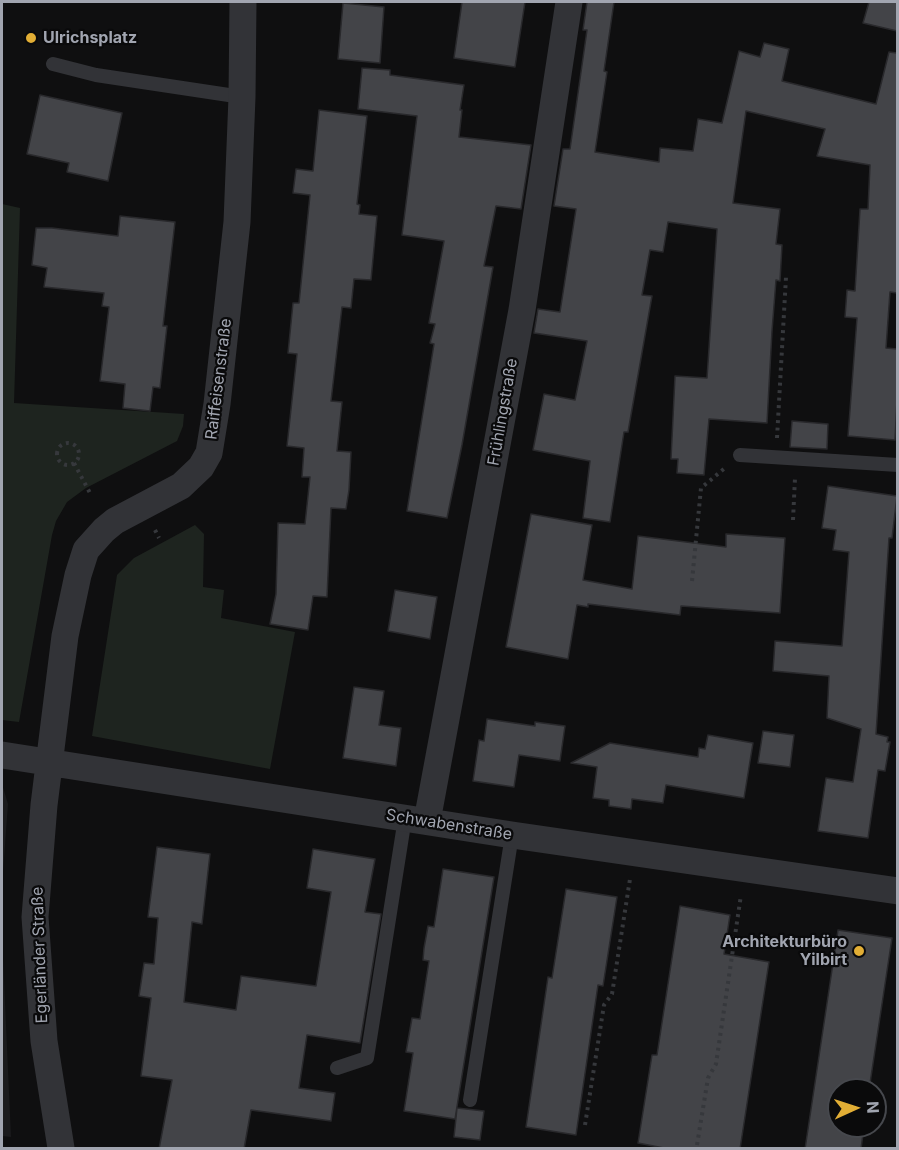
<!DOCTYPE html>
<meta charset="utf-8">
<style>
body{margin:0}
#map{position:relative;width:899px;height:1150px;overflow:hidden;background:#0f0f10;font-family:Inter,sans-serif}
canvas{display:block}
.frame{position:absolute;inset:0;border:3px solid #a1a5b0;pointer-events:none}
.north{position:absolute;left:827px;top:1078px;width:60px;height:60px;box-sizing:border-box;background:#0a0a0b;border:2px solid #46484d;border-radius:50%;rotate:87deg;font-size:16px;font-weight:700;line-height:24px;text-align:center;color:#a1a5b0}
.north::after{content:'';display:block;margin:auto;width:21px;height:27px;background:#e2ae35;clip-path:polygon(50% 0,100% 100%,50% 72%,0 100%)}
</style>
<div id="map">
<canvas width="899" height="1150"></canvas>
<div class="frame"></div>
<div class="north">N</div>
</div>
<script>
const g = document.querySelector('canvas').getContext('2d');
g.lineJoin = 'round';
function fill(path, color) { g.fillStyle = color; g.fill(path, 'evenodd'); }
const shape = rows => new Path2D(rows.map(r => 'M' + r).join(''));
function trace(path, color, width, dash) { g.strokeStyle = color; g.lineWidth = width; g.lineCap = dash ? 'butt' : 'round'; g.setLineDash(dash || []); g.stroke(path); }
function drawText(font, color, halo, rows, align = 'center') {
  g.font = font + ' Inter,sans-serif'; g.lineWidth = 4.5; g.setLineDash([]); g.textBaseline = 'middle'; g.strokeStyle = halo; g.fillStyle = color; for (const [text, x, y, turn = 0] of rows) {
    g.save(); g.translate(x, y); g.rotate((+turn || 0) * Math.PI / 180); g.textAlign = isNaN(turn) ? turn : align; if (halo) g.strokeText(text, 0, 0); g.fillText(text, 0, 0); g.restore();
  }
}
const built = shape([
 [2,784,8,804,2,886],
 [2,935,11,1137,2,1136]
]);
const green = shape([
 [2,204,20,208,14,403,184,414,183,426,177,441,86,488,67,502,56,521,52,535,19,722,2,720],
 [195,525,204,534,203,587,224,590,221,618,295,632,270,769,92,736,117,575,134,558]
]);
const building = shape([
 [462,2,525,2,515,67,454,58,462,2],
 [587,2,614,2,604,71,607,72,595,152,659,162,660,148,693,151,698,119,722,123,739,51,760,57,764,43,789,49,782,81,876,104,889,52,897,53,897,293,890,292,886,348,897,349,897,400,895,440,848,436,857,318,845,317,847,290,855,291,860,209,868,209,870,165,817,156,825,129,746,111,733,203,780,209,776,244,782,245,780,281,776,280,772,331,767,423,709,419,704,475,677,473,678,459,671,459,675,376,707,378,717,229,668,222,663,252,650,250,642,295,652,296,628,432,624,432,610,522,583,518,590,461,533,450,544,394,575,400,587,341,534,333,538,309,560,312,576,209,554,206,563,149,570,149,587,30,583,30,587,2],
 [869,2,897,2,897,31,863,23,869,2],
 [343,3,384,7,380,63,338,59,343,3],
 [362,68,390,70,390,75,464,85,460,110,462,110,459,137,531,145,521,209,496,206,484,266,493,267,462,445,447,518,407,511,434,344,430,343,435,324,429,323,444,241,402,235,417,116,358,109,362,68],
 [40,95,122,113,108,181,67,172,69,163,27,154,40,95],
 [319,110,367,116,357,204,360,205,359,214,377,216,371,280,354,279,351,308,342,307,331,401,342,402,337,451,351,452,349,490,346,509,331,508,327,597,313,596,308,630,270,624,276,594,278,523,305,524,310,477,302,477,304,448,287,446,297,354,288,353,293,303,299,303,310,195,293,193,296,169,313,171,319,110],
 [120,216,175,222,163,326,167,326,160,388,153,387,150,411,123,408,125,384,100,381,109,307,102,306,104,293,44,287,47,268,32,265,36,228,52,228,118,236,120,216],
 [792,421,828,424,827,449,790,447,792,421],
 [828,486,897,496,892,538,889,538,876,734,888,737,887,742,890,742,885,771,878,770,868,838,818,831,826,778,853,782,861,729,827,718,829,676,773,671,775,641,842,646,849,552,833,550,836,530,822,528,828,486],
 [531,514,592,525,583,580,632,589,638,536,726,547,726,534,785,538,780,613,681,606,680,615,588,604,588,607,577,605,568,659,506,647,531,514],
 [395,590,437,597,430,639,388,631,395,590],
 [354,687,384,691,379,725,401,728,396,766,343,758,354,687],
 [487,719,535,726,535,722,565,726,560,761,519,755,514,787,473,781,479,740,484,741,487,719],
 [763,731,794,735,790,767,758,763,763,731],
 [708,735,753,743,744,798,666,785,663,803,632,799,631,809,609,806,609,800,593,798,597,767,571,763,610,743,698,757,699,748,705,749,708,735],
 [157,847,210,854,202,924,192,922,184,1002,236,1010,241,976,316,986,331,892,307,888,313,849,375,859,365,912,381,914,360,1043,307,1035,299,1088,335,1093,331,1121,251,1110,244,1149,159,1149,172,1080,141,1076,151,998,139,996,144,963,154,964,158,918,148,917,157,847],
 [443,869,494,877,455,1119,404,1111,413,1053,406,1052,412,1018,420,1019,429,961,423,960,424,948,428,926,434,927,443,869],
 [566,889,617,897,603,986,598,985,576,1135,526,1127,548,977,552,978,566,889],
 [680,906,730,915,724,954,769,962,740,1149,669,1149,638,1143,652,1055,657,1055,680,906],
 [838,930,892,938,869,1090,839,1090,839,1126,864,1126,861,1149,805,1149,838,930],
 [457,1108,484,1111,480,1140,454,1137,457,1108]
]);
const path = shape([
 [777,438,786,277],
 '57 454a11 11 0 1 1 22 0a11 11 0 1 1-22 0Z',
 [74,463,90,493],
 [793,520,795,478],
 [155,530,159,538],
 [692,581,701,488,725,468],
 [585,1125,604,1005,612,994,630,879],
 [697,1145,708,1078,716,1064,741,895]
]);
const service = shape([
 [53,64,96,75,242,97],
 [740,455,898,465],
 [337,1068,367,1058,405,818],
 [470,1100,512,835]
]);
const minor = shape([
 [2,755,512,835,898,891],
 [427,821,522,310,569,2],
 [61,1148,44,1041,35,917,44,805,65,636,78,575,86,550,104,530,115,521,181,486,201,467,209,453,217,404,237,222,242,97,243,2]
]);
const markers = [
 [31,38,6,"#e2ae35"],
 [859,951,6,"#e2ae35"]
];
const poiNames = [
 ["Ulrichsplatz",43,38],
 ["Architekturbüro",847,942,"right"],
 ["Yilbirt",847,960,"right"]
];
const streetNames = [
 ["Raiffeisenstraße",219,379,-83],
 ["Frühlingstraße",503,412,-80],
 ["Schwabenstraße",449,825,9],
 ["Egerländer Straße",40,955,-92]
];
fill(built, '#1b1b1d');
fill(green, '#1e241f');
fill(building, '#434448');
trace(building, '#29292c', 1.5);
trace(path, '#36383c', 4, [3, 4.5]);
trace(service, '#323337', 14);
trace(minor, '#323337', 27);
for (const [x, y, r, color] of markers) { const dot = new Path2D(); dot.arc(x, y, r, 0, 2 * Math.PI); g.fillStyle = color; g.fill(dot); trace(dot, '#0a0a0b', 2); }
drawText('bold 16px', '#a1a5b0', '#0a0a0b', poiNames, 'left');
drawText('16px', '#a1a5b0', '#0a0a0b', streetNames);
</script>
